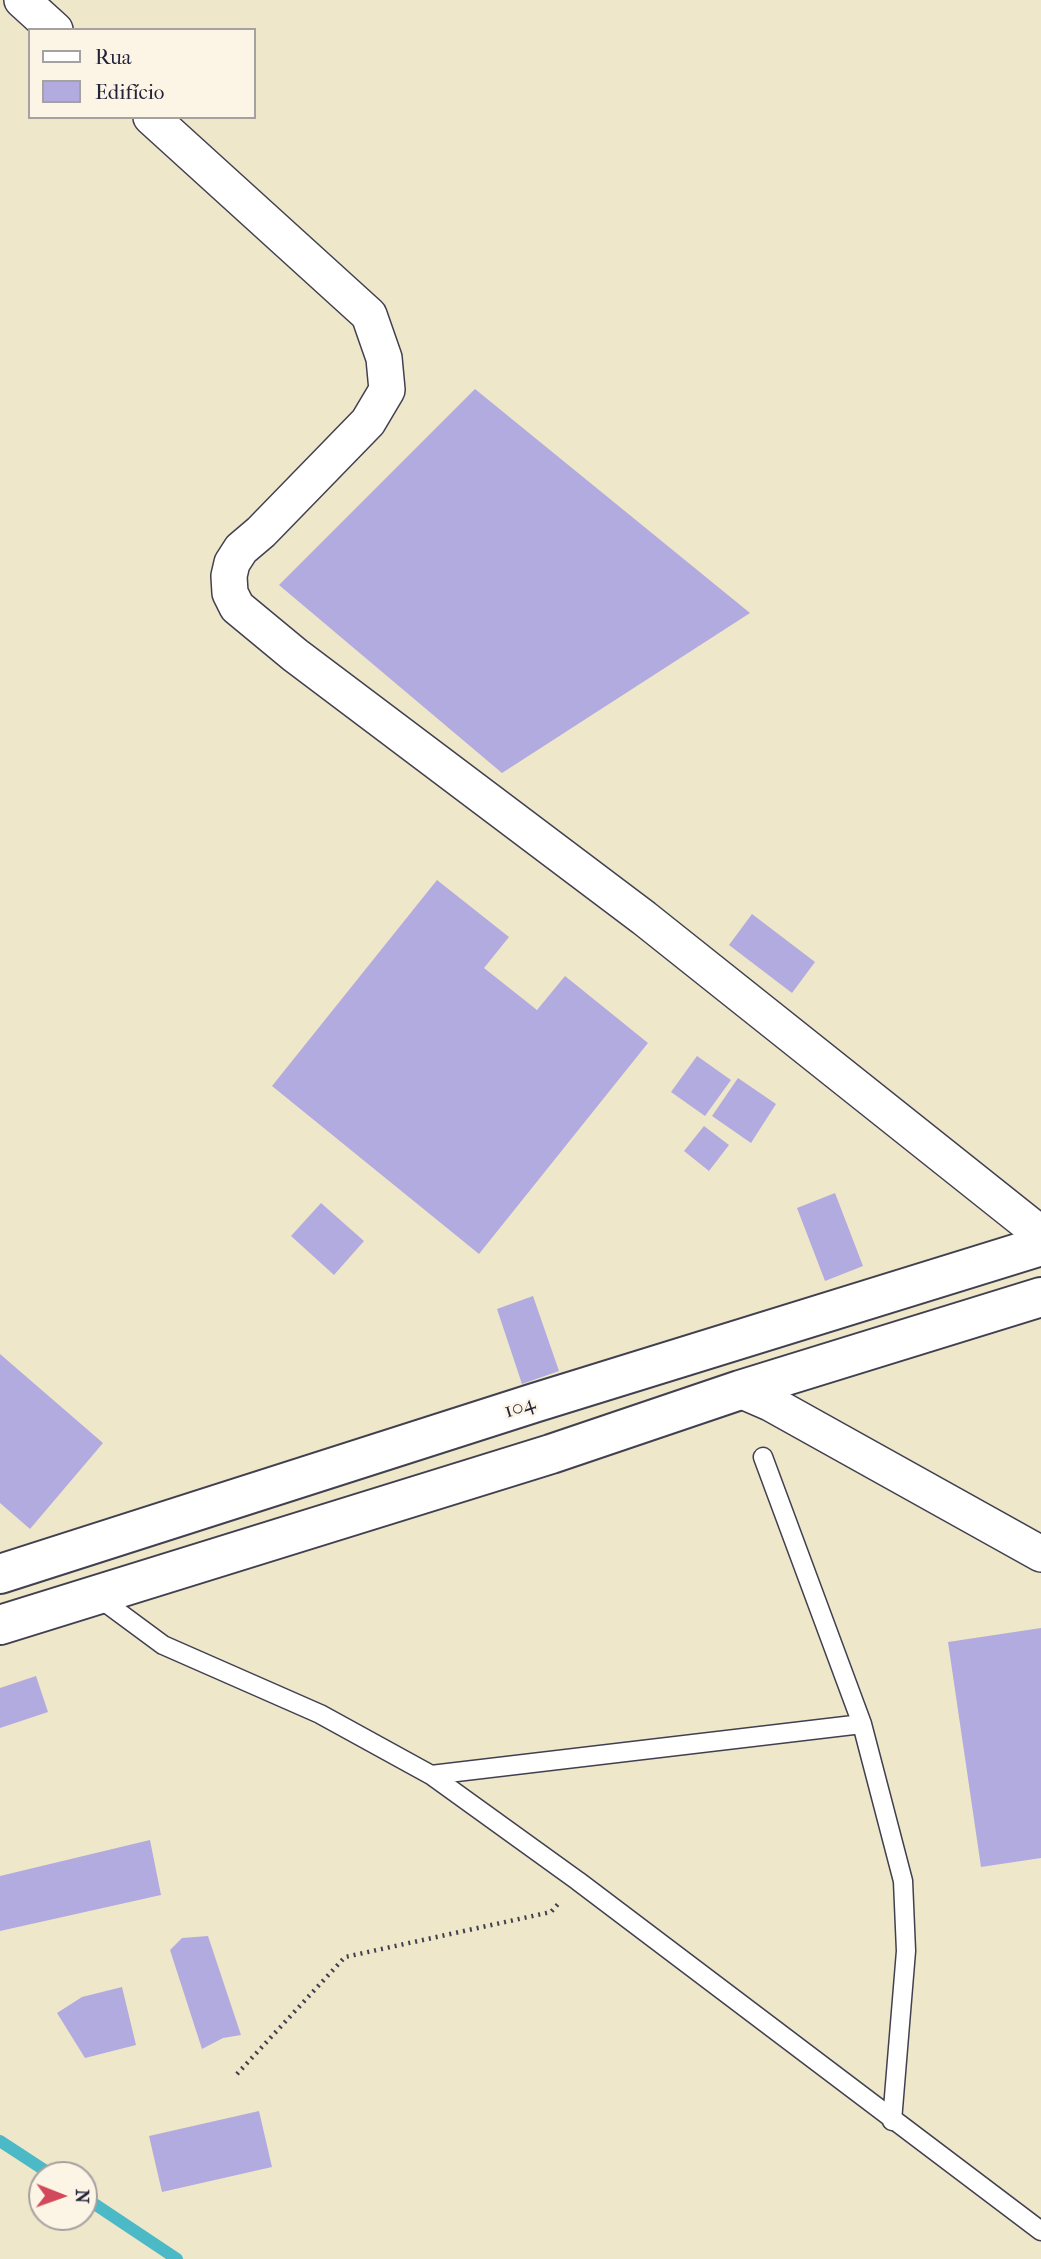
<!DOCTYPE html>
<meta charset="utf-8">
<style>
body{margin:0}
#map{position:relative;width:1041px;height:2259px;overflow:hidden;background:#efe7c9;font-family:"IM FELL French Canon",serif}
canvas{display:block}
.legend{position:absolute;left:28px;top:28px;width:228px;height:91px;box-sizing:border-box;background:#fcf5e5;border:2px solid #a5a1a1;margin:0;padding:9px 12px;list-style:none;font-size:21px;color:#22223b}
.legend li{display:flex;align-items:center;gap:14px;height:35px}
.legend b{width:35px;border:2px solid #a5a1a1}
.north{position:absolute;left:28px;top:2161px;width:70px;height:70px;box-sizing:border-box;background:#fcf5e5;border:2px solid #a5a1a1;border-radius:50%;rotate:91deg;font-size:19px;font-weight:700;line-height:28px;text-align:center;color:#22223b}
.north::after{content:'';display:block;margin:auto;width:24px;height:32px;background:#d1495b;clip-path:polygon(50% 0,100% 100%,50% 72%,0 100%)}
</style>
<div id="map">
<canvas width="1041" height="2259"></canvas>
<ul class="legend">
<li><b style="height:9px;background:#fff"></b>Rua</li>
<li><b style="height:19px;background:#b2abdf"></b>Edifício</li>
</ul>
<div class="north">N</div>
</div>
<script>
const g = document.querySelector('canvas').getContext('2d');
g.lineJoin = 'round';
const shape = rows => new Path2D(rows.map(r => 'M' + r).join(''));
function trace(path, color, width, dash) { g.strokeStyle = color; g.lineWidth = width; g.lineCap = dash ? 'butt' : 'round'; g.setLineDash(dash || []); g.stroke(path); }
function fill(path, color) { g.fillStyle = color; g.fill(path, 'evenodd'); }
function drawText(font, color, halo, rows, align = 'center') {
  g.font = font + ' "IM FELL French Canon",serif'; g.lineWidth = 5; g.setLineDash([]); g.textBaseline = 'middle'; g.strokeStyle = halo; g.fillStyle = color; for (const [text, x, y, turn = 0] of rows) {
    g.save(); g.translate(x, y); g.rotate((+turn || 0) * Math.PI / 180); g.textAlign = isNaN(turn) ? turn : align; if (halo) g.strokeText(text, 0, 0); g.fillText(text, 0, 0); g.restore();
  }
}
const stream = shape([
 [0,2141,52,2175],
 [84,2197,177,2259]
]);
const building = shape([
 [475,389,750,613,502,773,279,585],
 [437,880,509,937,484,968,537,1010,565,976,648,1043,479,1254,272,1086],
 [752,914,815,962,792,993,729,945],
 [697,1056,731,1080,705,1116,671,1092],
 [738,1078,776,1104,751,1143,712,1116],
 [704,1126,729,1145,709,1171,684,1151],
 [835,1193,863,1266,825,1281,797,1208],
 [321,1203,364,1241,334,1275,291,1236],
 [533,1296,559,1371,522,1384,497,1309],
 [0,1354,103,1443,30,1529,0,1503],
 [1041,1628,1041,1858,981,1867,948,1642],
 [36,1676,48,1712,0,1728,0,1688],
 [150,1840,161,1895,0,1931,0,1876],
 [208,1936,241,2035,223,2038,202,2049,170,1950,182,1938],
 [122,1987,136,2045,85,2058,57,2013,82,1997],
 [259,2111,272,2167,162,2192,149,2136]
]);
const path = shape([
 [237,2074,345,1957,551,1912,559,1903]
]);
const service = shape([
 [763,1457,862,1724,903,1881,906,1951,892,2121],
 [98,1597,163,1645,320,1714,431,1775,578,1881,1041,2231],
 [431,1775,862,1724]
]);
const minor = shape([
 [22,0,55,30],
 [151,117,369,315,384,358,387,390,368,422,261,532,241,549,232,563,229,576,230,593,237,607,295,655,644,918,1041,1234],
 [740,1390,770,1403,1041,1554]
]);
const tertiary = shape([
 [0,1574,534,1403,1041,1246],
 [0,1625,551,1454,740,1390,1041,1297]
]);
const streetNames = [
 ["104",520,1408,-18]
];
trace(stream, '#4cb9c6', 12);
fill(building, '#b2abdf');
trace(service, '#414050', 21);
trace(minor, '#414050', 38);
trace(tertiary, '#414050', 42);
trace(path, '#414050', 4.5, [2, 5]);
trace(service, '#fff', 18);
trace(minor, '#fff', 35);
trace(tertiary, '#fff', 38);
drawText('21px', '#22223b', '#fcf5e5', streetNames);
</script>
